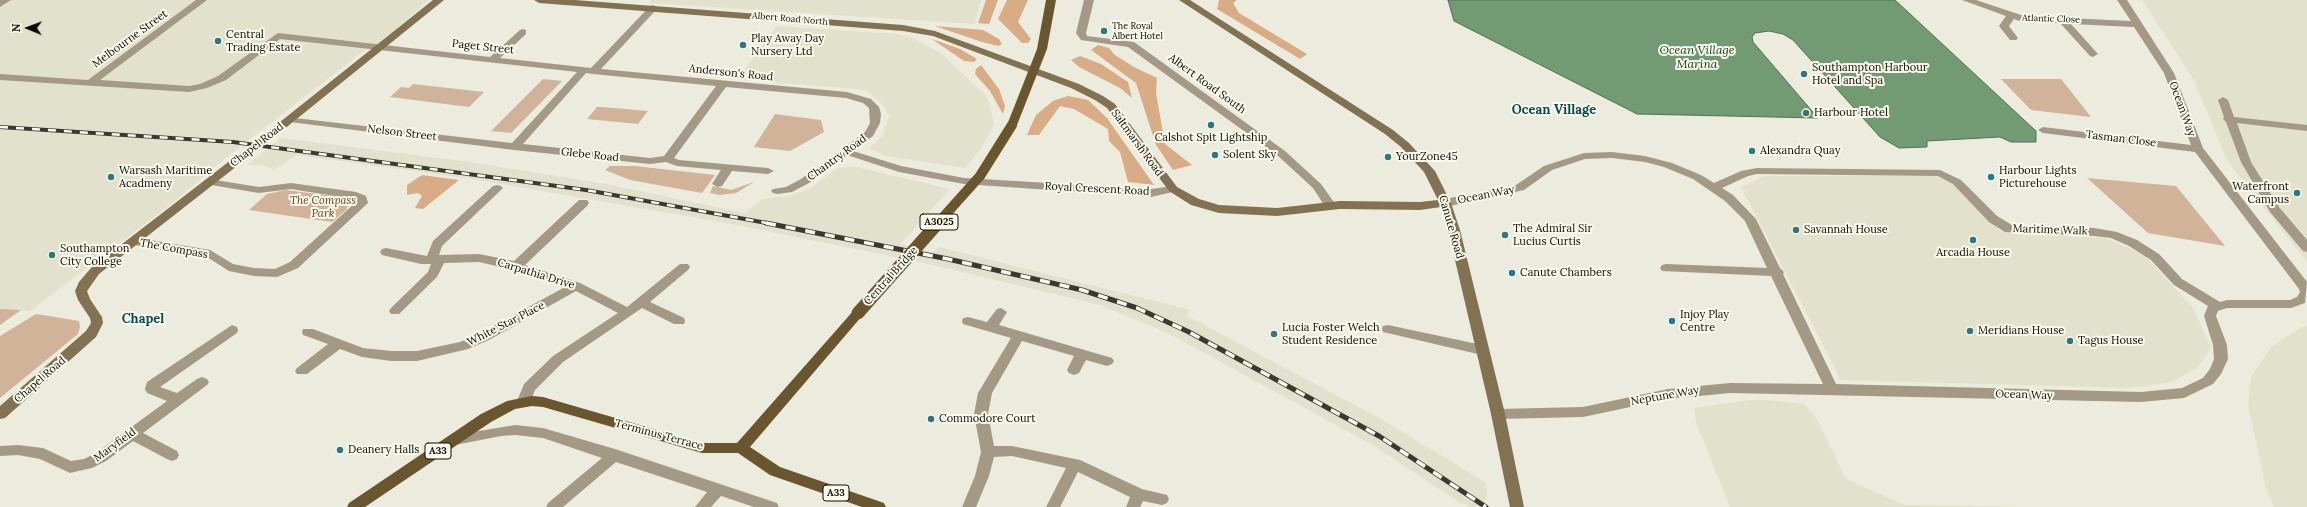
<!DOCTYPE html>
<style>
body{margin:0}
#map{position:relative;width:2307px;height:507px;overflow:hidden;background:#ececde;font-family:Lora,serif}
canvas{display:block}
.north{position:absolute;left:8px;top:8px;width:40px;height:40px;-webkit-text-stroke:3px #f9f9eb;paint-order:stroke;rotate:271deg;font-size:11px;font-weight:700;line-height:16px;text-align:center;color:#0c0c08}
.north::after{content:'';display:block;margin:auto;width:14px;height:18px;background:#0c0c08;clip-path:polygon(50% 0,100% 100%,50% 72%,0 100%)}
</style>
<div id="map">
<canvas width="2307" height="507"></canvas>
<div class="north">N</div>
</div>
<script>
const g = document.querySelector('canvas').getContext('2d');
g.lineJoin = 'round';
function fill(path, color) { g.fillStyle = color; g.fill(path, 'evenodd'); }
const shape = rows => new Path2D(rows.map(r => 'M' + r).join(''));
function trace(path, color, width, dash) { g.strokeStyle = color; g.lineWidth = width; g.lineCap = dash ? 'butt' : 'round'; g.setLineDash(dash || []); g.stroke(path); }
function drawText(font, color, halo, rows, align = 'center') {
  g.font = font + ' Lora,serif'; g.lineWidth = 4; g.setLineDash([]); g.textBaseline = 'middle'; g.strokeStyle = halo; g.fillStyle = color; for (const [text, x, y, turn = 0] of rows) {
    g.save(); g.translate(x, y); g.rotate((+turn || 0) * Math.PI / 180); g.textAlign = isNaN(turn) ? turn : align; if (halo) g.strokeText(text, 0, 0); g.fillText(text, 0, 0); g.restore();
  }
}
const built = shape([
 [0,0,428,0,374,49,366,49,218,164,175,201,30,311,0,309],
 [652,0,981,0,975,24,649,3],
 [2142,0,2307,0,2307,262,2227,160,2194,80],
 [776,26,898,34,913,38,942,54,985,95,989,102,994,124,981,149,965,168,885,156,869,148,882,137,889,116,882,104,866,90,738,79],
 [281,138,470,162,606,184,745,213,762,199,790,196,809,189,838,168,852,166,950,189,900,244,934,252,939,247,1190,310,1187,316,1381,419,1485,482,1487,488,1485,507,1470,507,1464,503,1462,504,1371,444,1166,332,1100,305,925,263,727,223,466,178,296,155,274,170,263,165,247,165],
 [1763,176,1937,176,1947,179,1955,184,1999,230,2019,234,2105,238,2127,247,2145,256,2194,309,2211,348,2197,368,2172,382,2131,388,1841,380,1741,187],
 [2307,326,2307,507,2274,507,2266,488,2248,405,2251,377,2271,347,2300,328],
 [1751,400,1768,400,1804,404,1817,419,1844,475,1848,480,1905,505,2028,507,1730,507,1696,422,1694,408]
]);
const green = shape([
 [543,79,562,81,511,133,491,131],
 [2001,79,2061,79,2091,117,2031,110],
 [413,84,484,92,469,107,390,97,401,87,409,88],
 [597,107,602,107,648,111,638,124,587,119],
 [775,114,821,120,824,132,790,151,754,147],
 [610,166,635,166,715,175,702,193,630,180,605,170],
 [2087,178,2176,186,2225,246,2148,233],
 [754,182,736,193,720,195,710,193,713,186,731,190],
 [286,190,347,198,350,202,346,210,332,222,249,210,267,194],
 [0,309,21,310,0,325],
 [36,314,79,321,80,327,78,334,0,398,0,336]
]);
const forest = shape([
 [986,0,998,0,989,24,978,23],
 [1007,0,1028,0,1018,22,1031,39,1028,43,1022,43,998,19],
 [1219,0,1237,0,1233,3,1239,13,1307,54,1300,59,1217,9],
 [935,26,983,30,999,39,1002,44,998,46,982,42],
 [932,39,960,49,977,59,974,62,964,61],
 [1098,45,1109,48,1115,55,1134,67,1157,78,1156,93,1165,144,1192,165,1173,170,1156,145,1136,83,1091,50],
 [1080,56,1101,64,1128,82,1132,98,1120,88,1079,67,1071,60],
 [981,65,999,89,1005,106,1003,114,990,91,975,74,976,69],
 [1068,96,1088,100,1107,118,1154,185,1128,182,1120,152,1109,141,1108,129,1074,109,1060,106,1039,135,1027,135,1036,115,1053,101],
 [422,175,459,180,423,209,415,208,422,196,418,193,407,195,407,185]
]);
const water = shape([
 [1448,0,1895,0,2036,131,2036,142,2011,142,2000,137,1927,141,1927,147,1899,148,1880,137,1793,40,1783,34,1769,31,1755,33,1752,37,1753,42,1818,118,1637,114,1454,21,1448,0]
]);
const street = shape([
 [0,0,11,0,0,7,0,0],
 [196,0,207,0,100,80,189,86,200,84,218,76,278,33,490,57,520,30,523,29,526,30,526,34,500,58,591,68,650,6,653,5,658,8,656,10,601,69,847,92,871,99,879,107,881,114,880,123,873,136,853,151,901,166,964,178,1151,189,1173,186,1179,189,1177,191,1151,197,964,184,899,172,847,155,809,183,792,192,777,194,773,193,771,191,773,189,786,187,801,179,865,132,870,123,869,108,863,103,846,98,726,87,674,158,679,160,768,168,774,171,768,174,732,171,722,186,718,187,712,184,721,170,677,166,666,162,650,164,514,150,290,122,285,119,286,117,512,143,577,72,280,39,226,80,207,88,189,92,0,80,0,74,88,80,196,0],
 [586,73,593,74,716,86,664,156,650,158,523,144,586,73],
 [1084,0,1094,0,1086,33,1087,36,1134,42,1285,151,1321,184,1336,205,1334,208,1326,208,1313,188,1277,155,1128,47,1081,40,1076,33,1084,0],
 [1962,0,1976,0,2024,16,2131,21,2117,0,2127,0,2174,73,2203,148,2307,282,2305,303,2291,308,2227,308,2218,311,2216,316,2227,345,2228,359,2221,374,2213,384,2184,398,2141,402,1730,393,1668,399,1583,417,1498,419,1493,418,1491,414,1493,410,1498,409,1583,407,1668,389,1730,383,1823,384,1771,276,1662,271,1660,268,1662,265,1666,264,1767,268,1745,221,1725,201,1693,179,1664,167,1645,162,1612,158,1585,159,1552,170,1524,190,1445,207,1439,203,1445,199,1516,185,1544,166,1584,153,1612,152,1645,156,1672,163,1701,175,1714,183,1741,171,1757,168,1940,170,1961,180,1997,216,2012,225,2094,228,2117,232,2137,240,2159,254,2182,279,2220,302,2227,300,2290,300,2297,297,2300,292,2299,289,2195,152,2043,133,2038,130,2043,127,2191,145,2164,73,2134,27,2071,24,2098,54,2093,57,2090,56,2060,23,2023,22,2014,19,2009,26,2018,38,2016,40,2010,40,1999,26,2006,16,1962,0],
 [1757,174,1938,176,1953,184,1989,222,2005,232,2094,236,2111,238,2129,246,2151,260,2174,285,2208,306,2204,316,2213,345,2214,359,2210,369,2203,378,2182,388,2141,392,1836,384,1783,274,1784,272,1780,268,1756,219,1733,195,1722,188,1748,176,1757,174],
 [2223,97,2228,100,2234,117,2307,125,2307,131,2237,123,2251,162,2279,207,2307,240,2307,252,2303,251,2270,212,2241,162,2226,122,2223,119,2224,117,2218,100,2223,97],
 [209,179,259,187,291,183,356,192,366,196,368,203,298,268,277,277,254,276,229,271,207,257,128,244,126,241,132,237,210,250,233,264,254,268,275,269,290,262,356,202,353,199,291,189,259,193,205,184,203,182,205,180,209,179],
 [497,185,501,186,503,188,501,190,442,246,439,255,479,254,514,261,579,200,587,200,589,203,587,206,525,265,580,283,627,307,680,264,688,264,690,267,688,270,650,302,684,318,685,321,684,324,674,324,642,308,563,362,535,390,529,405,524,406,519,405,517,401,524,384,553,356,618,313,576,291,489,340,468,349,417,361,391,361,362,357,340,349,307,374,297,374,295,371,297,368,328,344,303,335,302,332,303,329,313,329,363,348,391,351,417,351,460,342,479,334,565,287,514,270,479,262,444,263,437,277,399,314,391,314,389,311,391,308,428,272,431,264,421,264,382,255,380,252,382,249,386,248,427,256,433,241,493,186,497,185],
 [1001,308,1007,312,999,325,1112,358,1114,361,1112,364,1107,366,1086,360,1079,373,1074,375,1069,373,1067,370,1074,356,1022,341,992,393,988,414,994,446,1012,446,1080,460,1142,489,1167,495,1169,499,1167,503,1162,505,1143,501,1140,507,1126,507,1130,497,1078,472,1060,507,1046,507,1066,468,1012,456,994,457,989,476,976,507,962,507,975,476,981,452,974,414,978,393,1011,338,963,324,962,321,963,318,968,317,987,322,997,309,1001,308],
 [232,325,237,327,238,330,237,333,160,387,177,393,197,379,202,377,207,379,209,382,207,385,143,433,177,451,179,455,177,459,172,461,167,459,133,441,106,461,92,468,70,473,40,459,18,455,0,456,0,446,18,445,43,448,71,461,84,459,96,453,167,401,147,393,145,389,147,382,232,325],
 [1388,325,1482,345,1487,347,1489,350,1487,353,1482,355,1383,332,1382,329,1383,326,1388,325],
 [515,425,543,428,615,449,777,503,779,507,754,507,721,496,711,507,695,507,707,492,616,462,563,507,546,507,548,503,602,458,543,438,515,435,501,436,455,445,450,444,448,440,450,436,455,435,515,425]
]);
const secondary = shape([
 [433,0,444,0,283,130,99,274,87,291,90,299,102,317,103,323,96,337,5,418,0,419,0,406,86,331,91,323,90,318,78,300,75,291,79,282,91,268,275,126,433,0],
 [534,0,575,0,903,25,935,31,1079,84,1103,96,1115,104,1177,187,1199,199,1219,205,1277,208,1340,201,1420,202,1438,200,1424,172,1401,147,1385,134,1179,0,1190,0,1393,130,1409,143,1435,171,1451,203,1460,230,1505,414,1524,507,1510,507,1491,414,1448,230,1441,207,1420,210,1340,209,1277,216,1219,213,1191,205,1169,191,1107,108,1095,100,1071,88,933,36,903,31,539,3,534,0]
]);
const primary = shape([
 [1046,0,1056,0,1047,49,1017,125,1016,127,1008,127,1007,125,1037,49,1046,0],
 [858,309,862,310,864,313,862,316,750,447,780,467,884,503,886,507,862,507,770,475,738,453,702,453,543,407,532,406,515,409,491,422,365,507,347,507,349,503,481,414,507,401,532,396,543,397,702,443,737,443,854,310,858,309]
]);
const railFar1 = shape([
 [0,127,233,142,586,190,772,224]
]);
const rail = shape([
 [766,223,948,259,1082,290,1137,308,1189,332,1379,436,1486,507]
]);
const primaryBridgeFar1 = shape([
 [937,224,980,176,1012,125]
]);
const primaryBridge = shape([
 [858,313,938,223]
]);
const markers = [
 [1104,31,4,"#2f7780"],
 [218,41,4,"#2f7780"],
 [743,45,4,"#2f7780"],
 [1804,74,4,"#2f7780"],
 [1806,113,4,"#2f7780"],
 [1211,125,4,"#2f7780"],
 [1752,151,4,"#2f7780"],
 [1215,155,4,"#2f7780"],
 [1388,157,4,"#2f7780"],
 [111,177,4,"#2f7780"],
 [1991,177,4,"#2f7780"],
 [2297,193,4,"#2f7780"],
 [1796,230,4,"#2f7780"],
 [1505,235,4,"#2f7780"],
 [1973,240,4,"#2f7780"],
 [52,255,4,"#2f7780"],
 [1512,273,4,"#2f7780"],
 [1672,321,4,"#2f7780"],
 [1970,331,4,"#2f7780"],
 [1274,334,4,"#2f7780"],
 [2070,341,4,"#2f7780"],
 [931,419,4,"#2f7780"],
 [340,450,4,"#2f7780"]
];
const farStreetnames = [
 ["Albert Road North",790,19,5],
 ["Atlantic Close",2051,19,2]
];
const farPoinames = [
 ["The Royal",1112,26],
 ["Albert Hotel",1112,36]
];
const shields = [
 [939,222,38],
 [438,451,26],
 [836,493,26]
];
const shieldNames = [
 ["A3025",939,222],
 ["A33",438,451],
 ["A33",836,493]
];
const poiNames = [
 ["Central",226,35],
 ["Trading Estate",226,48],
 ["Play Away Day",751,39],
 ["Nursery Ltd",751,52],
 ["Southampton Harbour",1812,68],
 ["Hotel and Spa",1812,81],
 ["Harbour Hotel",1814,113],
 ["Calshot Spit Lightship",1211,138,"center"],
 ["Alexandra Quay",1760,151],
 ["Solent Sky",1223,155],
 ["YourZone45",1396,157],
 ["Warsash Maritime",119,171],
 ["Acadmeny",119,184],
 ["Harbour Lights",1999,171],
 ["Picturehouse",1999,184],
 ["Waterfront",2289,187,"right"],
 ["Campus",2289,200,"right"],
 ["The Admiral Sir",1513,229],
 ["Lucius Curtis",1513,242],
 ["Savannah House",1804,230],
 ["Southampton",60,249],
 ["City College",60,262],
 ["Arcadia House",1973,253,"center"],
 ["Canute Chambers",1520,273],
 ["Injoy Play",1680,315],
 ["Centre",1680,328],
 ["Lucia Foster Welch",1282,328],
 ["Student Residence",1282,341],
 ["Meridians House",1978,331],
 ["Tagus House",2078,341],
 ["Commodore Court",939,419],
 ["Deanery Halls",348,450]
];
const streetNames = [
 ["Melbourne Street",130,39,-36],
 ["Paget Street",483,47,6],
 ["Anderson's Road",731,73,6],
 ["Albert Road South",1207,84,36],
 ["Ocean Way",2182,109,70],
 ["Nelson Street",402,133,7],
 ["Tasman Close",2121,139,7],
 ["Saltmarsh Road",1137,143,54],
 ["Chapel Road",257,145,-38],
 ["Glebe Road",590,155,6],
 ["Chantry Road",837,158,-36],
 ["Royal Crescent Road",1097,189,3],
 ["Ocean Way",1486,195,-11],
 ["Canute Road",1451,227,74],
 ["Maritime Walk",2050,230,2],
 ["The Compass",174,249,10],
 ["Carpathia Drive",536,274,17],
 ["Central Bridge",891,276,-48],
 ["White Star Place",506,324,-27],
 ["Chapel Road",40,380,-41],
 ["Ocean Way",2024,395,2],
 ["Neptune Way",1665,396,-10],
 ["Terminus Terrace",659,435,15],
 ["Maryfield",115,445,-36]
];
const parkNames = [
 ["The Compass",323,201],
 ["Park",323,214]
];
const waterNames = [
 ["Ocean Village",1697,51],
 ["Marina",1697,65]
];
const quarterNames = [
 ["Ocean Village",1554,110],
 ["Chapel",143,319]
];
fill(built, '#e1e1cc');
fill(green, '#d0b399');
fill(forest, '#d8ac85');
fill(water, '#729b74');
trace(water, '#537054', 1);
fill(street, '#a49984');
fill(secondary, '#827252');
fill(primary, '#6a562e');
trace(railFar1, '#393933', 4);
trace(rail, '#393933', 5);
trace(railFar1, '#f9f9eb', 2.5, [8]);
trace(rail, '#f9f9eb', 3.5, [10]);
trace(primaryBridgeFar1, '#6a562e', 10);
trace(primaryBridge, '#6a562e', 13);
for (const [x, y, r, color] of markers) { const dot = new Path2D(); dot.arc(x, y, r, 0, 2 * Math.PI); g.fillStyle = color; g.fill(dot); trace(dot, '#f9f9eb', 1.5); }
drawText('9px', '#0c0c08', '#f9f9eb', farStreetnames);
drawText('9px', '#0c0c08', '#f9f9eb', farPoinames, 'left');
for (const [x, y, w] of shields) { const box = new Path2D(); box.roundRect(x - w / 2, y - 8, w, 16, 3); g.fillStyle = '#f9f9eb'; g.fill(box); trace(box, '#0c0c08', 1); }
drawText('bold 10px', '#0c0c08', null, shieldNames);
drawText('11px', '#0c0c08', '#f9f9eb', poiNames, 'left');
drawText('11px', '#0c0c08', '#f9f9eb', streetNames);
drawText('italic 11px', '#6b4113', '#f9f9eb', parkNames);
drawText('italic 12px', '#0f3d16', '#f9f9eb', waterNames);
drawText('bold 13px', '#094950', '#f9f9eb', quarterNames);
</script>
